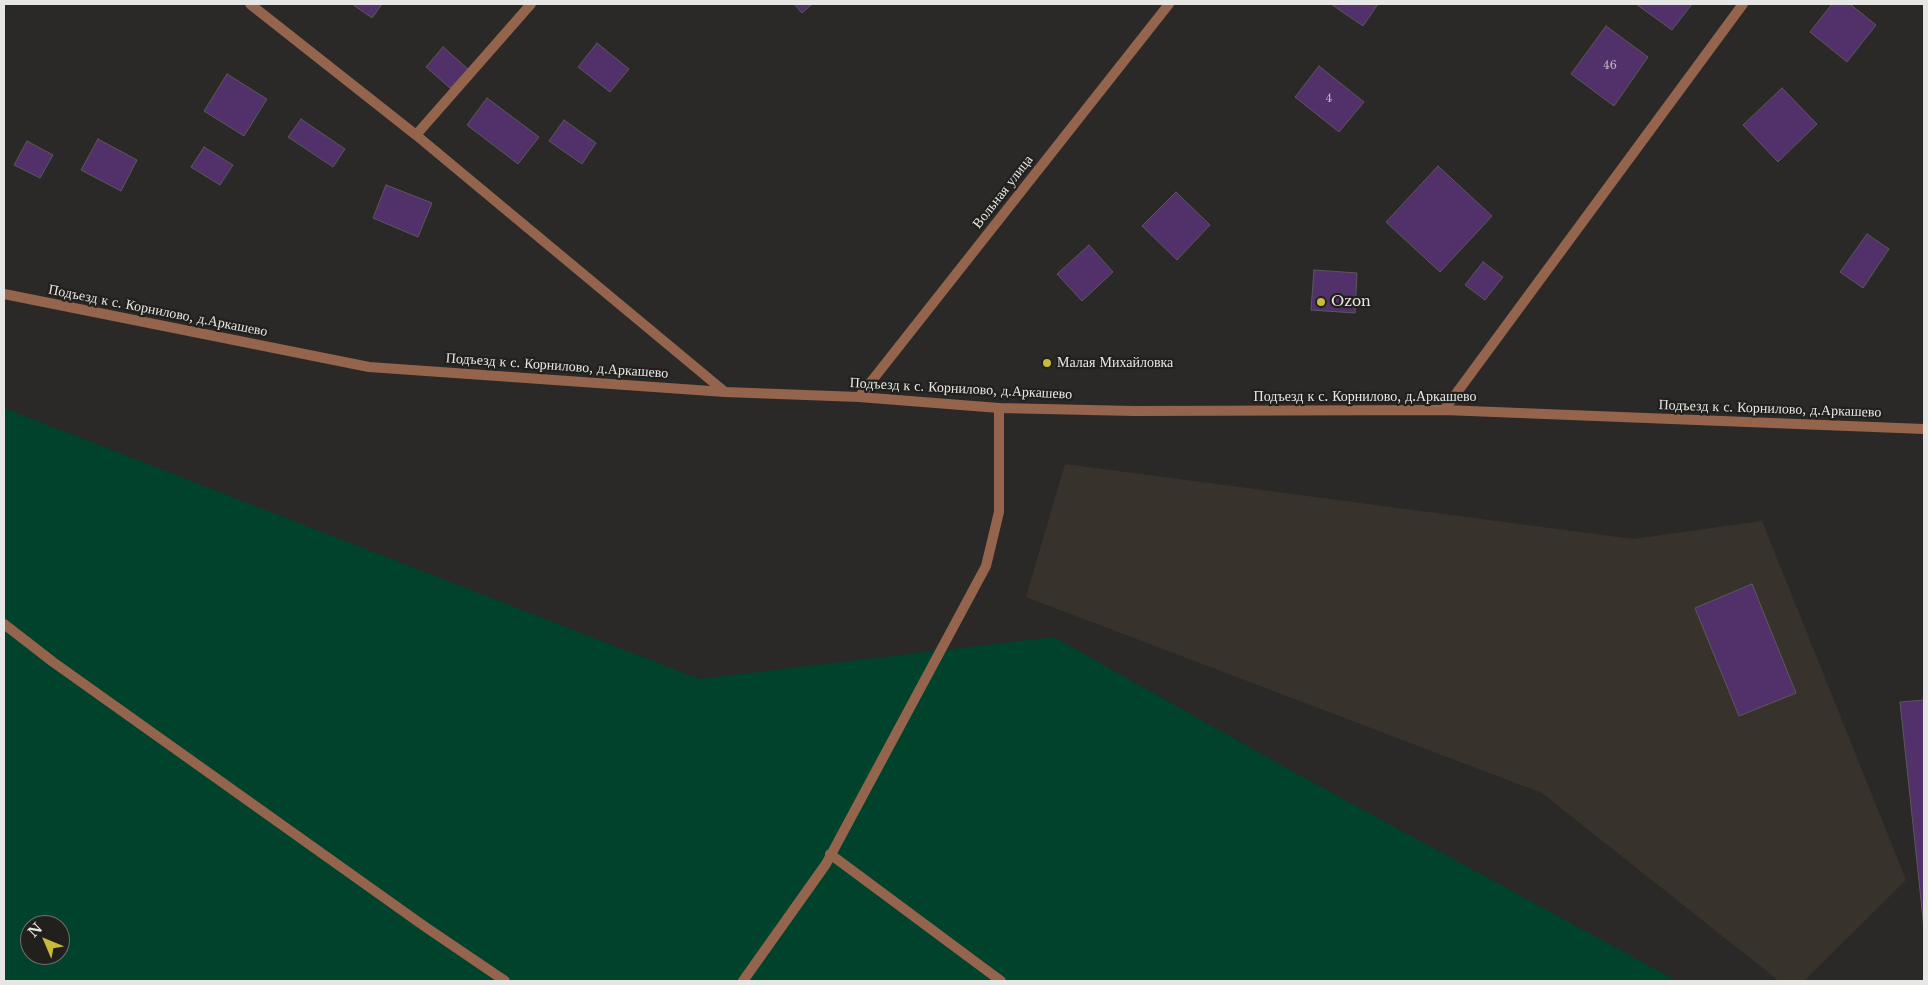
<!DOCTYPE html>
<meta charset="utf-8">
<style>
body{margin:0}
#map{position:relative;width:1928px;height:985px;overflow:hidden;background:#2a2927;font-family:"Libre Baskerville",serif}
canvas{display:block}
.frame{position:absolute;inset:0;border:5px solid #e6e6e4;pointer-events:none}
.north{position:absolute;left:20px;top:915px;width:50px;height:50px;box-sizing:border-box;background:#21201d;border:1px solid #706f6d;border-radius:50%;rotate:315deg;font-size:14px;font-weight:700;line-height:20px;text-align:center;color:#e6e6e4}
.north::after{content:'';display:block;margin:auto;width:18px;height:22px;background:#caba3a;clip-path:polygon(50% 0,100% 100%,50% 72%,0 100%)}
</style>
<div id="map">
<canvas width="1928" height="985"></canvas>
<div class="frame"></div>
<div class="north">N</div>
</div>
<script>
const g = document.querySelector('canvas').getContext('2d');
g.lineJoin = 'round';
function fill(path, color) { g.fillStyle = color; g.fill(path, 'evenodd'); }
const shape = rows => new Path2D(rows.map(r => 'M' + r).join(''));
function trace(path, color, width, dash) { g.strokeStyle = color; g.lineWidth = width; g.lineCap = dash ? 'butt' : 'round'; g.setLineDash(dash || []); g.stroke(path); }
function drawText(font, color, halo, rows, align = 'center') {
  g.font = font + ' "Libre Baskerville",serif'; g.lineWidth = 4.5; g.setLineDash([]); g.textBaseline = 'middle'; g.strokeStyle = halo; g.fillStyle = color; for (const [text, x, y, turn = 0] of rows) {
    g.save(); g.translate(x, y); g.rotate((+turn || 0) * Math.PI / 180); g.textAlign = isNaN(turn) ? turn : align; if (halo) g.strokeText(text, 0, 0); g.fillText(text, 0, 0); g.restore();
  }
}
const built = shape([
 [1065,464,1633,539,1762,521,1906,880,1804,981,1779,981,1542,793,1026,597]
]);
const green = shape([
 [4,408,699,679,1054,637,1281,765,1677,981,4,981],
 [30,925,60,925,60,955,30,955]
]);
const building = shape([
 [352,4,382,4,372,18,352,4],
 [794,4,812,4,802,13,794,4],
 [1331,4,1378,4,1363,26,1331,4],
 [1636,4,1692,4,1672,30,1636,4],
 [1832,4,1850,4,1876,25,1847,62,1810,32,1832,4],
 [1606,26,1648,57,1614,106,1571,74,1606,26],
 [597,43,629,69,610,92,578,67,597,43],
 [443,47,468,69,450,88,426,67,443,47],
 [1319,66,1364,102,1339,132,1295,97,1319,66],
 [227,74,267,99,244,136,204,111,227,74],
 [1782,88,1817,124,1778,162,1743,125,1782,88],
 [487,98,539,137,518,164,467,125,487,98],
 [301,119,345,149,333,167,288,137,301,119],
 [564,120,596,143,582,164,549,141,564,120],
 [98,139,137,160,121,191,81,170,98,139],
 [27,141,53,155,40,178,14,165,27,141],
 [204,147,233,165,220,185,191,167,204,147],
 [1438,166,1492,216,1440,272,1386,222,1438,166],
 [386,185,432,203,418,237,373,218,386,185],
 [1176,192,1210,225,1177,260,1142,226,1176,192],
 [1867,234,1889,249,1863,288,1840,272,1867,234],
 [1089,245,1113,272,1082,301,1057,274,1089,245],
 [1483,262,1503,277,1485,300,1465,285,1483,262],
 [1314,270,1357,273,1355,313,1311,310,1314,270],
 [1752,584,1796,693,1739,716,1695,608,1752,584],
 [1924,700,1924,928,1900,702,1924,700]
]);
const minor = shape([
 [250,4,416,135,725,392],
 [416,135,531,4],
 [859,397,1169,4],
 [1444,410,1743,4],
 [4,624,53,662,424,926,505,981],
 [830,854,1001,981],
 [743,981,826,864,986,566,999,512,999,408]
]);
const tertiary = shape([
 [4,294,369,367,725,392,859,397,999,408,1134,411,1444,410,1924,429]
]);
const markers = [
 [1321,302,5,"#caba3a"],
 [1047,363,5,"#caba3a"]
];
const numberNames = [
 ["46",1610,66],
 ["4",1329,99]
];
const streetNames = [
 ["Вольная улица",1003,192,-52],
 ["Подъезд к с. Корнилово, д.Аркашево",158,311,11],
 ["Подъезд к с. Корнилово, д.Аркашево",557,366,4],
 ["Подъезд к с. Корнилово, д.Аркашево",961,389,3],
 ["Подъезд к с. Корнилово, д.Аркашево",1365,397],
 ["Подъезд к с. Корнилово, д.Аркашево",1770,409,2]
];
const poiNames = [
 ["Ozon",1331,302],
 ["Малая Михайловка",1057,363]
];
fill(built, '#37332c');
fill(green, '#00422c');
fill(building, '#523069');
trace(building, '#5a595b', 1);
trace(minor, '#94644c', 10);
trace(tertiary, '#94644c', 10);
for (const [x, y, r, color] of markers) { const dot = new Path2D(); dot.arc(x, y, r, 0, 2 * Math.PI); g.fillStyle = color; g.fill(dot); trace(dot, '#21201d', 2); }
drawText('11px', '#c1b8c5', null, numberNames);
drawText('14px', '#e6e6e4', '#21201d', streetNames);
drawText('14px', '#e6e6e4', '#21201d', poiNames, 'left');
</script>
